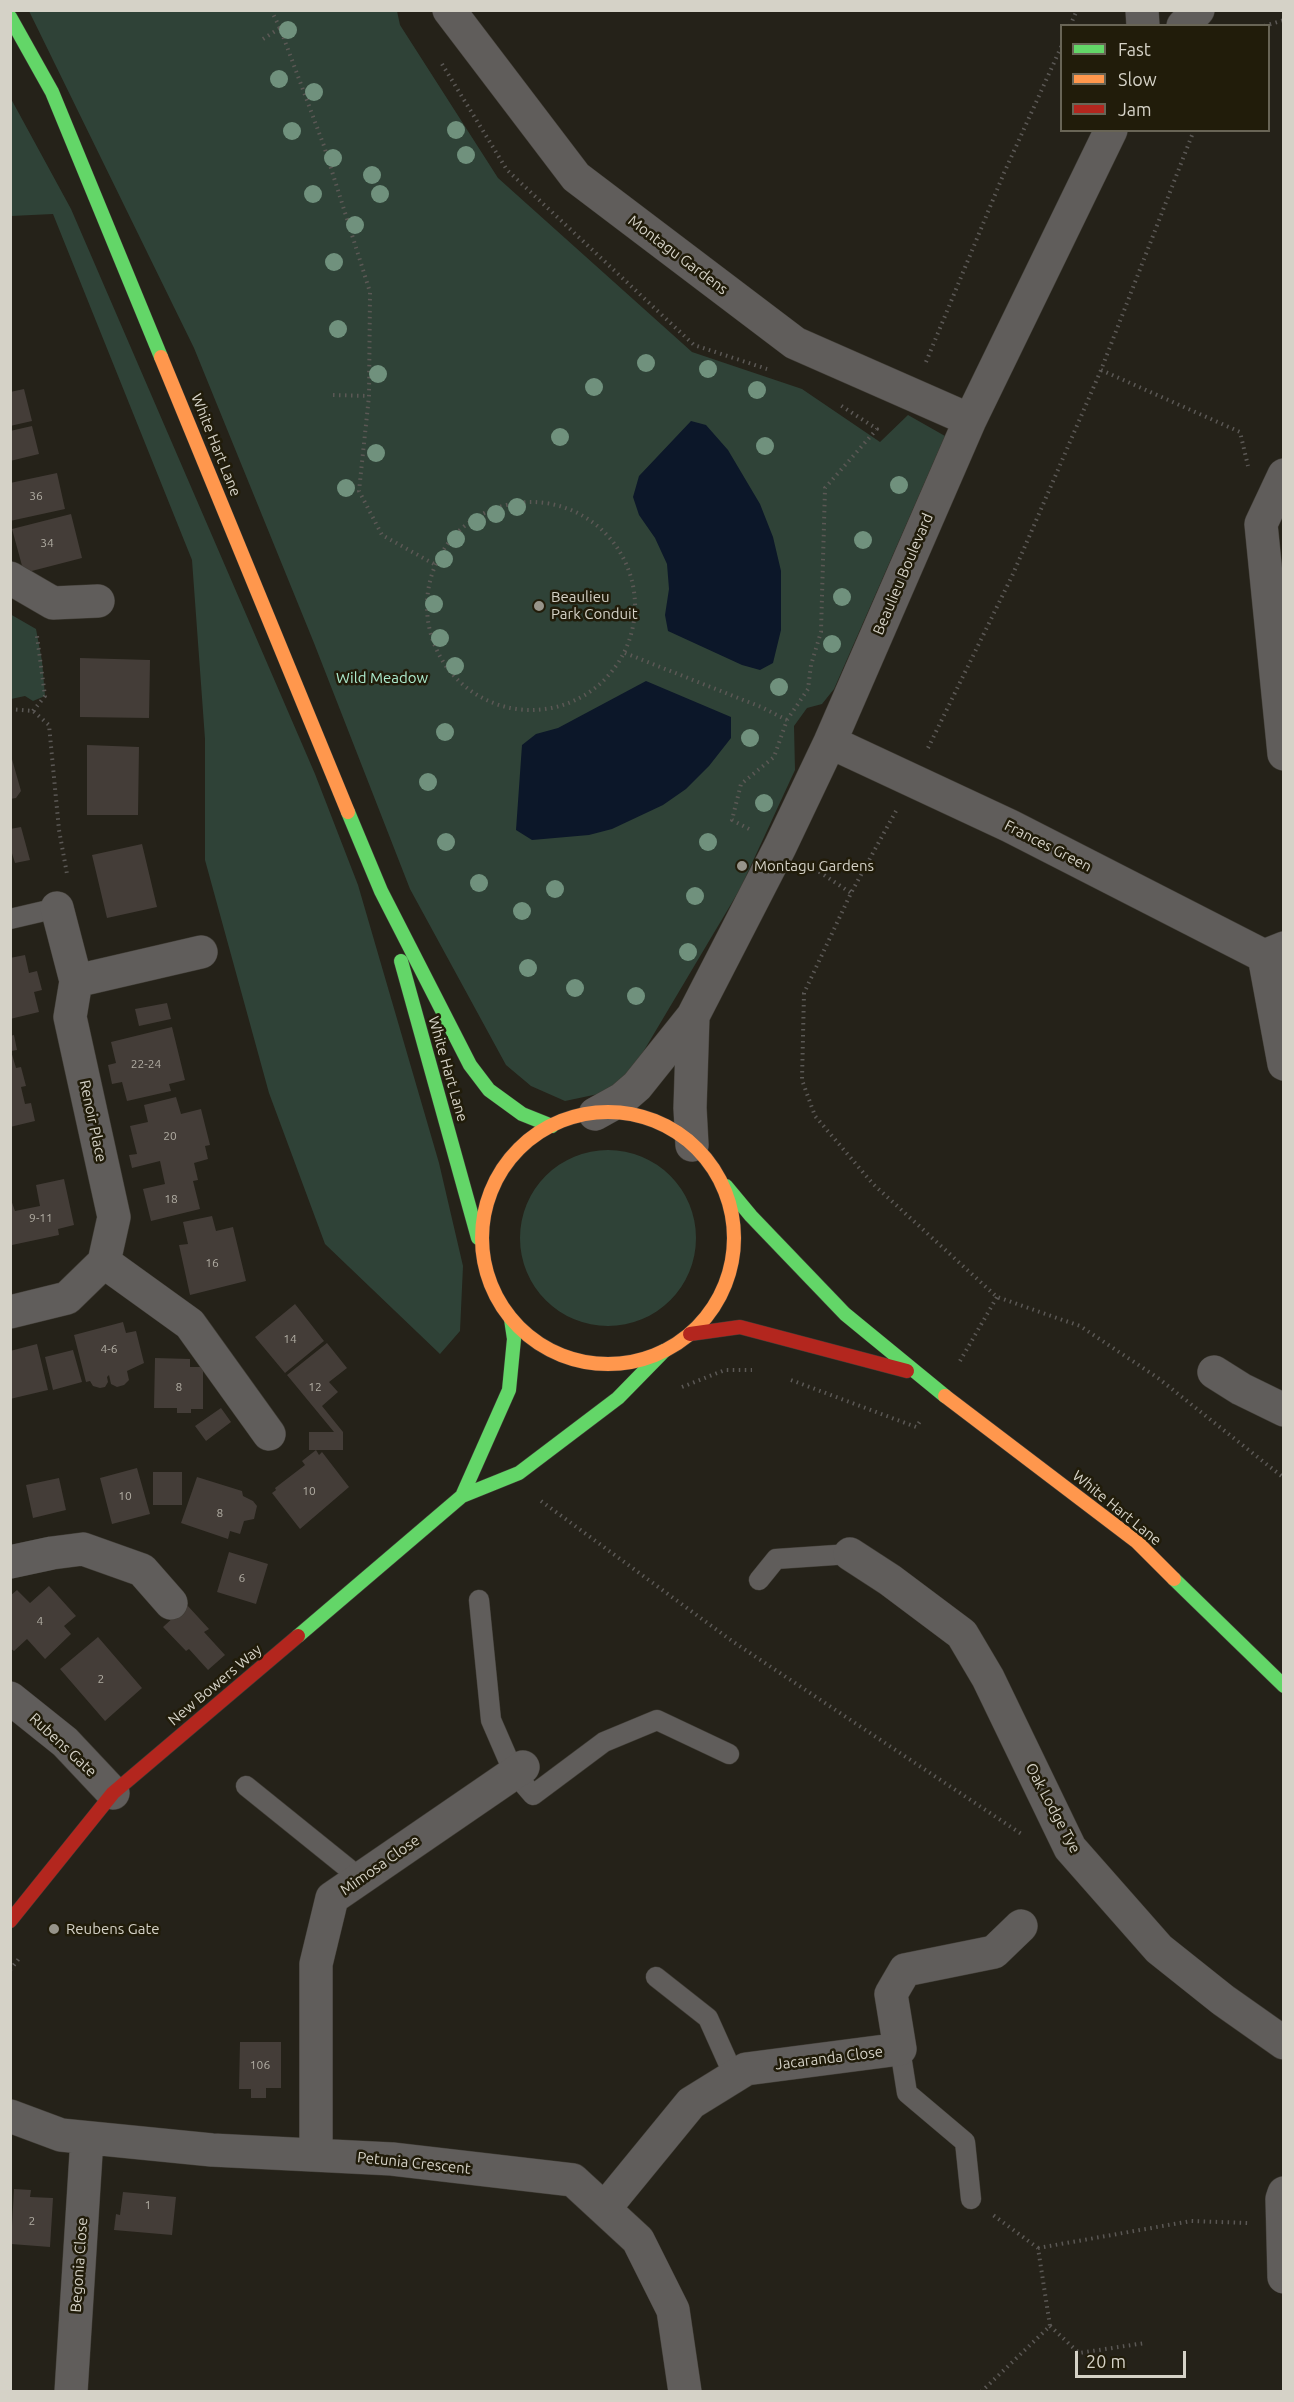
<!DOCTYPE html>
<style>
body{margin:0}
#map{position:relative;width:1294px;height:2402px;overflow:hidden;background:#252219;font-family:Ubuntu,sans-serif}
canvas{display:block}
.frame{position:absolute;inset:0;border:12px solid #d5d2c7;pointer-events:none}
.legend{position:absolute;left:1060px;top:24px;width:210px;height:108px;box-sizing:border-box;background:#211c0a;border:2px solid #696556;margin:0;padding:8px 10px;list-style:none;font-size:18px;color:#d5d2c7}
.legend li{display:flex;align-items:center;gap:12px;height:30px}
.legend b{width:30px;border:2px solid #696556}
.scale{position:absolute;left:1075px;top:2351px;width:111px;height:27px;box-sizing:border-box;border:3px solid #d5d2c7;border-top:0;padding-left:8px;font-size:18px;line-height:21px;white-space:nowrap;color:#d5d2c7;-webkit-text-stroke:4px #211c0a;paint-order:stroke}
</style>
<div id="map">
<canvas width="1294" height="2402"></canvas>
<div class="frame"></div>
<ul class="legend">
<li><b style="height:8px;background:#63d668"></b>Fast</li>
<li><b style="height:8px;background:#ff974d"></b>Slow</li>
<li><b style="height:8px;background:#b3261e"></b>Jam</li>
</ul>
<div class="scale">20 m</div>
</div>
<script>
const g = document.querySelector('canvas').getContext('2d');
g.lineJoin = 'round';
function fill(path, color) { g.fillStyle = color; g.fill(path, 'evenodd'); }
const shape = rows => new Path2D(rows.map(r => 'M' + r).join(''));
function trace(path, color, width, dash) { g.strokeStyle = color; g.lineWidth = width; g.lineCap = dash ? 'butt' : 'round'; g.setLineDash(dash || []); g.stroke(path); }
function drawText(font, color, halo, rows, align = 'center') {
  g.font = font + ' Ubuntu,sans-serif'; g.lineWidth = 5; g.setLineDash([]); g.textBaseline = 'middle'; g.strokeStyle = halo; g.fillStyle = color; for (const [text, x, y, turn = 0] of rows) {
    g.save(); g.translate(x, y); g.rotate((+turn || 0) * Math.PI / 180); g.textAlign = isNaN(turn) ? turn : align; if (halo) g.strokeText(text, 0, 0); g.fillText(text, 0, 0); g.restore();
  }
}
const green = shape([
 [29,11,397,11,400,25,498,178,692,352,802,389,880,442,908,415,945,436,834,689,822,704,807,708,794,726,795,770,740,889,630,1074,603,1093,565,1101,531,1086,506,1065,410,889,314,643,194,348],
 [10,97,71,209,315,774,358,885,439,1163,463,1266,460,1331,440,1354,325,1244,269,1093,205,860,205,739,192,560,53,214,11,216],
 [10,614,36,629,42,661,45,696,33,701,25,696,11,699],
 '520 1238a88 88 0 1 1 176 0a88 88 0 1 1-176 0Z'
]);
const water = shape([
 [691,421,706,425,728,450,760,504,773,537,781,571,781,630,773,663,760,670,742,665,668,631,665,615,669,589,667,564,655,538,639,515,633,497,639,476],
 [646,681,731,717,731,738,709,766,686,789,663,805,612,829,589,835,532,840,516,830,522,745,536,734,558,728]
]);
const building = shape([
 [24,389,32,421,10,426,10,392],
 [32,426,39,454,10,461,10,431],
 [57,473,65,509,10,521,10,483],
 [71,514,82,558,24,573,12,529],
 [80,658,150,660,149,718,80,717],
 [87,745,139,747,138,815,87,815],
 [10,752,21,791,16,798,10,799],
 [21,827,30,860,15,863,10,847,10,829],
 [142,844,157,907,107,918,92,855],
 [25,955,29,973,37,971,42,990,34,992,39,1012,10,1019,10,958],
 [167,1003,171,1019,139,1026,135,1009],
 [172,1027,185,1080,169,1084,171,1091,127,1101,122,1082,112,1084,108,1065,116,1063,111,1042],
 [14,1035,17,1050,11,1051,16,1068,21,1067,26,1086,21,1087,25,1104,31,1103,35,1121,10,1127,10,1036],
 [176,1097,181,1114,201,1109,210,1145,205,1146,208,1159,194,1163,198,1180,193,1181,200,1209,151,1221,143,1189,165,1184,160,1161,132,1168,129,1155,137,1154,130,1126,148,1122,144,1105],
 [64,1179,74,1225,58,1229,59,1235,12,1245,10,1197,15,1211,40,1206,36,1185],
 [212,1216,216,1231,233,1227,246,1281,190,1295,179,1245,188,1244,183,1222],
 [295,1304,324,1341,285,1373,255,1337],
 [123,1322,126,1333,136,1331,144,1363,127,1371,129,1380,124,1385,117,1387,111,1384,109,1375,107,1377,108,1382,105,1387,100,1388,93,1386,90,1381,86,1382,74,1335],
 [327,1343,347,1368,329,1382,338,1392,322,1406,343,1432,343,1450,309,1450,309,1432,334,1432,287,1375],
 [37,1344,48,1390,10,1399,10,1351],
 [73,1350,82,1382,53,1390,45,1357],
 [155,1358,190,1359,190,1367,203,1367,203,1409,191,1409,191,1413,177,1413,177,1408,154,1408],
 [221,1408,231,1422,206,1441,195,1426],
 [316,1450,319,1455,322,1452,349,1487,300,1529,272,1493,276,1490,275,1488,305,1465,302,1461],
 [137,1468,150,1514,112,1524,100,1478],
 [153,1472,182,1472,182,1505,153,1505],
 [197,1477,242,1491,243,1496,253,1501,257,1506,254,1519,244,1521,240,1534,230,1531,228,1539,181,1523],
 [59,1478,66,1510,33,1518,26,1485],
 [229,1552,268,1564,256,1604,217,1592],
 [49,1586,76,1616,64,1626,71,1634,45,1659,27,1639,14,1651,10,1648,10,1596,17,1590,30,1603],
 [187,1605,209,1629,204,1632,225,1655,208,1670,189,1649,186,1651,163,1627],
 [98,1637,142,1688,105,1721,60,1669],
 [240,2042,281,2042,281,2088,266,2088,266,2098,251,2098,251,2089,239,2089],
 [14,2189,31,2190,30,2197,53,2198,50,2247,11,2244],
 [123,2192,176,2197,172,2235,114,2230,116,2214,120,2215]
]);
const path = shape([
 [271,10,280,28,324,146,370,292,369,396,359,491,382,535,434,564],
 [1070,26,1077,10],
 [1264,26,1284,20],
 [263,39,280,28],
 [442,64,507,170,694,345,767,369],
 [926,362,1004,173,1062,45],
 [1101,370,1240,432,1248,466],
 [333,395,369,396],
 '427 606a104 104 0 1 1 208 0a104 104 0 1 1-208 0Z',
 [625,653,761,707,787,720],
 [10,709,33,711,49,725,59,830,67,874],
 [33,711,45,696,37,636],
 [928,748,1013,574,1101,370,1194,130],
 [896,811,851,893,804,993,802,1080,815,1116,873,1184,997,1297,1080,1326,1158,1378,1284,1478],
 [749,829,732,820,741,784,774,757,787,720,808,689,811,665,821,632,825,488,877,429,840,405],
 [809,865,851,893],
 [960,1361,997,1297],
 [791,1380,916,1427,921,1420],
 [682,1387,725,1370,752,1370],
 [541,1501,732,1641,1023,1835],
 [10,1970,21,1956],
 [1038,2248,1191,2221,1248,2223],
 [1050,2326,1079,2353,1145,2343],
 [981,2392,1050,2326,1038,2248,993,2215]
]);
const lane = shape([
 [10,919,57,908],
 [759,1580,776,1559,850,1554],
 [479,1600,491,1720,514,1773,533,1795,604,1742,657,1720,729,1754],
 [246,1786,360,1878],
 [656,1977,708,2018,734,2076],
 [900,2049,907,2093,965,2142,971,2199]
]);
const street = shape([
 [449,10,576,177,795,343,970,420],
 [1142,10,1143,26],
 [1183,26,1198,10],
 [1284,475,1261,524,1284,754],
 [10,578,53,603,98,601],
 [830,742,1010,826,1264,956,1284,948],
 [1264,956,1284,1064],
 [76,981,201,952],
 [595,1114,622,1099,637,1086,693,1016,780,847,830,742,970,420,1111,130],
 [692,1145,690,1108,693,1016],
 [104,1262,190,1324,269,1434],
 [10,1312,67,1298,104,1262,114,1217,70,1017,76,981,57,908],
 [1214,1372,1241,1389,1284,1410],
 [850,1554,890,1580,962,1634,988,1678,1070,1848,1159,1949,1223,2000,1284,2043],
 [10,1562,52,1553,83,1549,142,1570,171,1603],
 [10,1698,65,1742,113,1793],
 [10,2116,61,2135,212,2150,392,2159,573,2180,638,2240,673,2310,685,2392],
 [316,2155,316,1964,332,1898,523,1767],
 [1284,2193,1282,2199,1284,2277],
 [605,2208,691,2103,746,2069,900,2049,891,1994,905,1970,994,1952,1021,1926],
 [71,2392,87,2138]
]);
const fast = shape([
 [10,17,52,92,161,357],
 [348,812,381,891,470,1065,489,1090,522,1114,552,1126],
 [401,961,478,1238],
 [726,1186,751,1216,845,1314,945,1396],
 [462,1496,509,1390,514,1339,511,1319],
 [1174,1579,1284,1686],
 [298,1636,462,1496,519,1473,618,1398,664,1351]
]);
const slow = shape([
 [161,357,348,812],
 '482 1238a126 126 0 1 1 252 0a126 126 0 1 1-252 0Z',
 [945,1396,1137,1542,1174,1579]
]);
const jam = shape([
 [690,1334,740,1327,907,1371],
 [10,1921,113,1793,298,1636]
]);
const trees = [
 [288,30],
 [279,79],
 [314,92],
 [456,130],
 [292,131],
 [466,155],
 [333,158],
 [372,175],
 [313,194],
 [380,194],
 [355,225],
 [334,262],
 [338,329],
 [646,363],
 [708,369],
 [378,374],
 [594,387],
 [757,390],
 [560,437],
 [765,446],
 [376,453],
 [899,485],
 [346,488],
 [517,507],
 [496,514],
 [477,522],
 [456,539],
 [863,540],
 [444,559],
 [842,597],
 [434,604],
 [440,638],
 [832,644],
 [455,666],
 [779,687],
 [445,732],
 [750,738],
 [428,782],
 [764,803],
 [446,842],
 [708,842],
 [479,883],
 [555,889],
 [695,896],
 [522,911],
 [688,952],
 [528,968],
 [575,988],
 [636,996]
];
const markers = [
 [539,606,6,"#97948a"],
 [742,866,6,"#97948a"],
 [54,1929,6,"#97948a"]
];
const numberNames = [
 ["36",36,496],
 ["34",47,543],
 ["22-24",146,1064],
 ["20",170,1136],
 ["18",171,1199],
 ["9-11",41,1218],
 ["16",212,1263],
 ["14",290,1339],
 ["4-6",109,1349],
 ["8",179,1387],
 ["12",315,1387],
 ["10",309,1491],
 ["10",125,1496],
 ["8",220,1513],
 ["6",242,1578],
 ["4",40,1621],
 ["2",101,1679],
 ["106",260,2065],
 ["1",148,2205],
 ["2",32,2221]
];
const streetNames = [
 ["Montagu Gardens",678,255,37],
 ["White Hart Lane",216,445,68],
 ["Beaulieu Boulevard",903,574,-67],
 ["Frances Green",1048,846,27],
 ["White Hart Lane",448,1069,74],
 ["Renoir Place",93,1121,78],
 ["White Hart Lane",1117,1508,39],
 ["New Bowers Way",215,1685,-40],
 ["Rubens Gate",63,1745,43],
 ["Oak Lodge Tye",1053,1808,62],
 ["Mimosa Close",380,1865,-35],
 ["Jacaranda Close",829,2058,-7],
 ["Petunia Crescent",414,2163,6],
 ["Begonia Close",79,2265,-86]
];
const poiNames = [
 ["Beaulieu",551,597],
 ["Park Conduit",551,614],
 ["Montagu Gardens",754,866],
 ["Reubens Gate",66,1929]
];
const parkNames = [
 ["Wild Meadow",382,678]
];
fill(green, '#2f4237');
fill(water, '#0c1729');
fill(building, '#443d38');
trace(lane, '#403d36', 21);
trace(street, '#403d36', 34);
trace(fast, '#403d36', 15);
trace(slow, '#403d36', 15);
trace(jam, '#403d36', 15);
trace(path, '#5b5855', 4, [1.5, 4.5]);
trace(lane, '#605d5b', 20);
trace(street, '#605d5b', 33);
trace(fast, '#63d668', 14);
trace(slow, '#ff974d', 14);
trace(jam, '#b3261e', 14);
g.fillStyle = '#70917d';
for (const [x, y] of trees) { g.beginPath(); g.arc(x, y, 9, 0, 2 * Math.PI); g.fill(); }
for (const [x, y, r, color] of markers) { const dot = new Path2D(); dot.arc(x, y, r, 0, 2 * Math.PI); g.fillStyle = color; g.fill(dot); trace(dot, '#211c0a', 2); }
drawText('12px', '#b1ada3', null, numberNames);
drawText('15px', '#d5d2c7', '#211c0a', streetNames);
drawText('15px', '#d5d2c7', '#211c0a', poiNames, 'left');
drawText('15px', '#adeccf', '#211c0a', parkNames);
</script>
